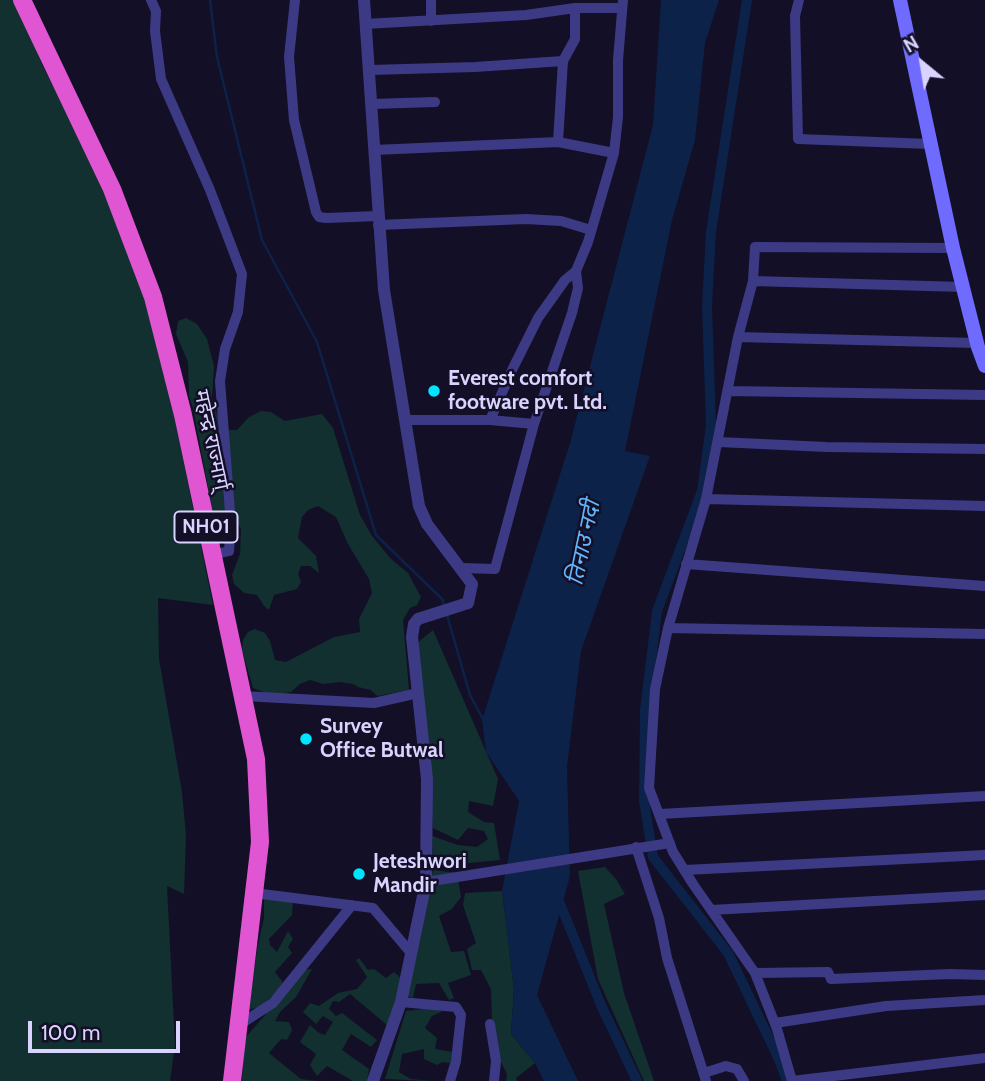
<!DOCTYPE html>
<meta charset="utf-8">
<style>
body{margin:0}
#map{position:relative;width:985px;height:1081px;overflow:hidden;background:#130f26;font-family:Cabin,sans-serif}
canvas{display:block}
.north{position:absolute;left:887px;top:28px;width:70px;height:70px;-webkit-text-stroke:5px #130f26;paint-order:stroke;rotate:330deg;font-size:19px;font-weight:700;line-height:28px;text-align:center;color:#d9d4ff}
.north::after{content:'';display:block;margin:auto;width:24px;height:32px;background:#d9d4ff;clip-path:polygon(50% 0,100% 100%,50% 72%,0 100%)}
.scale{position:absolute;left:28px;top:1021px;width:152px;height:32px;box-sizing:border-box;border:4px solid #d9d4ff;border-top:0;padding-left:9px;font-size:21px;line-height:24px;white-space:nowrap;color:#d9d4ff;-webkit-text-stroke:5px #130f26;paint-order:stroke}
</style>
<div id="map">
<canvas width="985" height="1081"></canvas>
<div class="north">N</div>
<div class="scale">100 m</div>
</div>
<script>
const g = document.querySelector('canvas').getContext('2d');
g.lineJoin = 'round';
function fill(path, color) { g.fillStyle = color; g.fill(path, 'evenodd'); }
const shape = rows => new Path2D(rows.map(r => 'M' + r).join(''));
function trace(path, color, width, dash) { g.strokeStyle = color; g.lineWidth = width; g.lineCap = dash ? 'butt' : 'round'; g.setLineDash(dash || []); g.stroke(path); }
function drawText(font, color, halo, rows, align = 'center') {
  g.font = font + ' Cabin,"Noto Sans Devanagari",sans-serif'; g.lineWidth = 5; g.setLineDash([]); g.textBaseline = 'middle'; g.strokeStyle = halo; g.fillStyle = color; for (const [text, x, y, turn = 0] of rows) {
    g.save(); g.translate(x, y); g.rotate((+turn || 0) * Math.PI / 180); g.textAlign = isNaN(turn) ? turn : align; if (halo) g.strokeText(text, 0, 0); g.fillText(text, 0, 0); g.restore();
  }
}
const green = shape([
 [0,0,16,0,43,67,71,119,118,222,157,332,213,605,158,598,159,659,182,792,186,836,184,894,167,886,175,1045,170,1081,0,1081],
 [186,318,197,324,207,339,214,366,212,398,222,430,237,430,249,417,261,411,271,412,285,421,322,414,333,428,360,515,372,536,391,559,408,573,421,597,417,605,410,608,403,620,409,690,377,696,371,690,358,687,353,684,340,682,323,684,310,680,300,684,291,692,271,695,253,688,242,650,243,640,248,632,255,629,265,633,270,641,275,660,286,662,334,637,360,632,359,619,372,593,369,579,348,544,336,517,318,506,308,510,302,517,298,538,316,556,319,573,310,566,301,566,298,574,301,582,297,589,274,595,269,610,264,606,257,595,244,593,234,584,232,575,240,554,241,528,238,525,234,525,220,535,213,513,193,408,189,396,188,362,176,334,178,321],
 [433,630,498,779,493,806,469,801,468,812,484,822,494,823,500,860,449,865,433,861,432,836,458,845,477,847,488,839,484,831,468,828,458,840,433,828,429,753,416,644],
 [605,867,616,879,625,894,604,904,624,993,654,1081,644,1081,598,979,578,871],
 [433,870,457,873,461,897,452,909,439,916,451,952,464,951,471,975,448,983,454,998,449,1000,439,983,416,984,413,998,407,996],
 [502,891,514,989,511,1034,535,1063,516,1078,517,1081,506,1081,507,1074,501,1062,492,1022,491,989,481,970,472,970,467,949,476,943,463,905,465,893],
 [264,896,293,900,292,915,269,939,270,945,277,952,288,931,293,939,288,947,292,953,275,972,284,984,260,1008,249,1009,257,950,264,918],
 [359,958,368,970,374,969,386,978,394,972,403,980,388,1026,350,994,339,1002,333,1001,329,1009,336,1016,342,1013,377,1040,371,1047,351,1034,342,1050,369,1069,367,1081,353,1081,327,1066,317,1076,310,1065,316,1054,300,1042,310,1025,319,1033,325,1035,333,1022,323,1016,316,1024,303,1012,310,1003,319,1006,338,993,357,989,367,977,356,960],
 [312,969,296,997,280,1012,275,1021,289,1022,292,1030,287,1040,281,1039,269,1053,301,1079,316,1081,242,1081,244,1039,305,970],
 [431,1008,443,1011,432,1016,425,1028,437,1038,435,1049,453,1052,450,1063,442,1062,437,1065,424,1059,424,1049,402,1054,399,1072,411,1079,431,1081,385,1079,406,1011]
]);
const water = shape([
 [661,0,719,0,705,43,695,140,672,220,625,451,650,456,581,651,567,767,570,876,537,995,578,1081,544,1081,535,1063,511,1034,514,989,502,891,519,801,486,752,482,720,570,443,653,125]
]);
const stream = shape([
 [210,0,217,57,262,240,317,342,376,535,442,599,444,605],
 [447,615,470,695,485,723]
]);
const canal = shape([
 [747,0,711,232,707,306,711,425,702,491,657,611,645,710,644,801,653,857,728,953,777,1055,787,1081],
 [553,896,559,901,601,1005,637,1081]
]);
const minor = shape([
 [151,0,156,11,155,31,161,79,210,190,242,274,238,312,225,349,220,381,231,525,229,551,212,555],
 [295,0,289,57,294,120,316,212,319,217,326,218,378,216],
 [799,0,795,16,798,139,930,144],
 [431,21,431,0],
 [365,24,526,15,575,8,621,8],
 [370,70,475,67,563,61],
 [372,104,435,102],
 [558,142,563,61,575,39,575,8],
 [374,150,558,142,614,153],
 [378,225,526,219,561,221,591,230],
 [753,281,963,287],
 [738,337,977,343],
 [729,391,985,395],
 [406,420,490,420,534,424],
 [490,420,513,368,538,318,565,280,576,271],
 [719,442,826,447,985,449],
 [706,499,985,506],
 [686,564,985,586],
 [462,568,495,569,534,424,572,313,578,288,576,271,588,242,614,153,618,117,618,60,623,0],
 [668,628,985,634],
 [243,696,374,703,418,693],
 [660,814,985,796],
 [636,847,659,918,667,958,706,1081],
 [685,870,985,855],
 [426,882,670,843],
 [254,893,373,908,411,953],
 [711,910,985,895],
 [755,973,828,972,831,979,950,974,985,975],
 [401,1002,456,1007,461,1015,456,1061,450,1081],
 [775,1023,886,1006,985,1000],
 [490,1024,496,1061,494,1081],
 [239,1025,273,1003,352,905],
 [704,1073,726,1066,737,1069,744,1081],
 [792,1081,777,1029,755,973,693,884,673,852,649,788,655,689,668,628,706,499,738,337,753,281,755,247,953,248],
 [792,1081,985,1058]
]);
const tertiary = shape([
 [364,0,384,290,419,506,427,524,472,584,468,603,418,619,414,624,412,637,427,779,426,882,401,1002,373,1081]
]);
const secondary = shape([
 [900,0,953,248,978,347,985,366]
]);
const trunk = shape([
 [22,0,112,189,153,297,183,415,256,759,260,842,232,1081]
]);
const markers = [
 [434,391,7,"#00e5ff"],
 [306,739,7,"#00e5ff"],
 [359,874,7,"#00e5ff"]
];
const shields = [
 [206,527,63]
];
const shieldNames = [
 ["NH01",206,527]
];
const poiNames = [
 ["Everest comfort",448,379],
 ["footware pvt. Ltd.",448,403],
 ["Survey",320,727],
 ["Office Butwal",320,751],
 ["Jeteshwori",373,862],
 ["Mandir",373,886]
];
const streetNames = [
 ["महेन्द्र राज्मार्ग्",211,440,78]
];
const waterNames = [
 ["तिनाउ नदी",584,543,-78]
];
fill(green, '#12302f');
fill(water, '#0c2248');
trace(stream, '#0c2248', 2.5);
trace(canal, '#0c2248', 10);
trace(minor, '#3d3a85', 10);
trace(tertiary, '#3d3a85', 12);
trace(secondary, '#6f6bff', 14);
trace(trunk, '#e055d1', 18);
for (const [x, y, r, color] of markers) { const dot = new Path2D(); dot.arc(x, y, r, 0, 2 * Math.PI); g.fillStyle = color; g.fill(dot); trace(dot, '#130f26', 2.5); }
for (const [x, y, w] of shields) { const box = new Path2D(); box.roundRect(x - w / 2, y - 15.5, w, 31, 5); g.fillStyle = '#130f26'; g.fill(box); trace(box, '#d9d4ff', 2); }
drawText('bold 19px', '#d9d4ff', null, shieldNames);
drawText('bold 21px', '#d9d4ff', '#130f26', poiNames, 'left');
drawText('21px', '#d9d4ff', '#130f26', streetNames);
drawText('italic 23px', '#62b6ff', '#130f26', waterNames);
</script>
